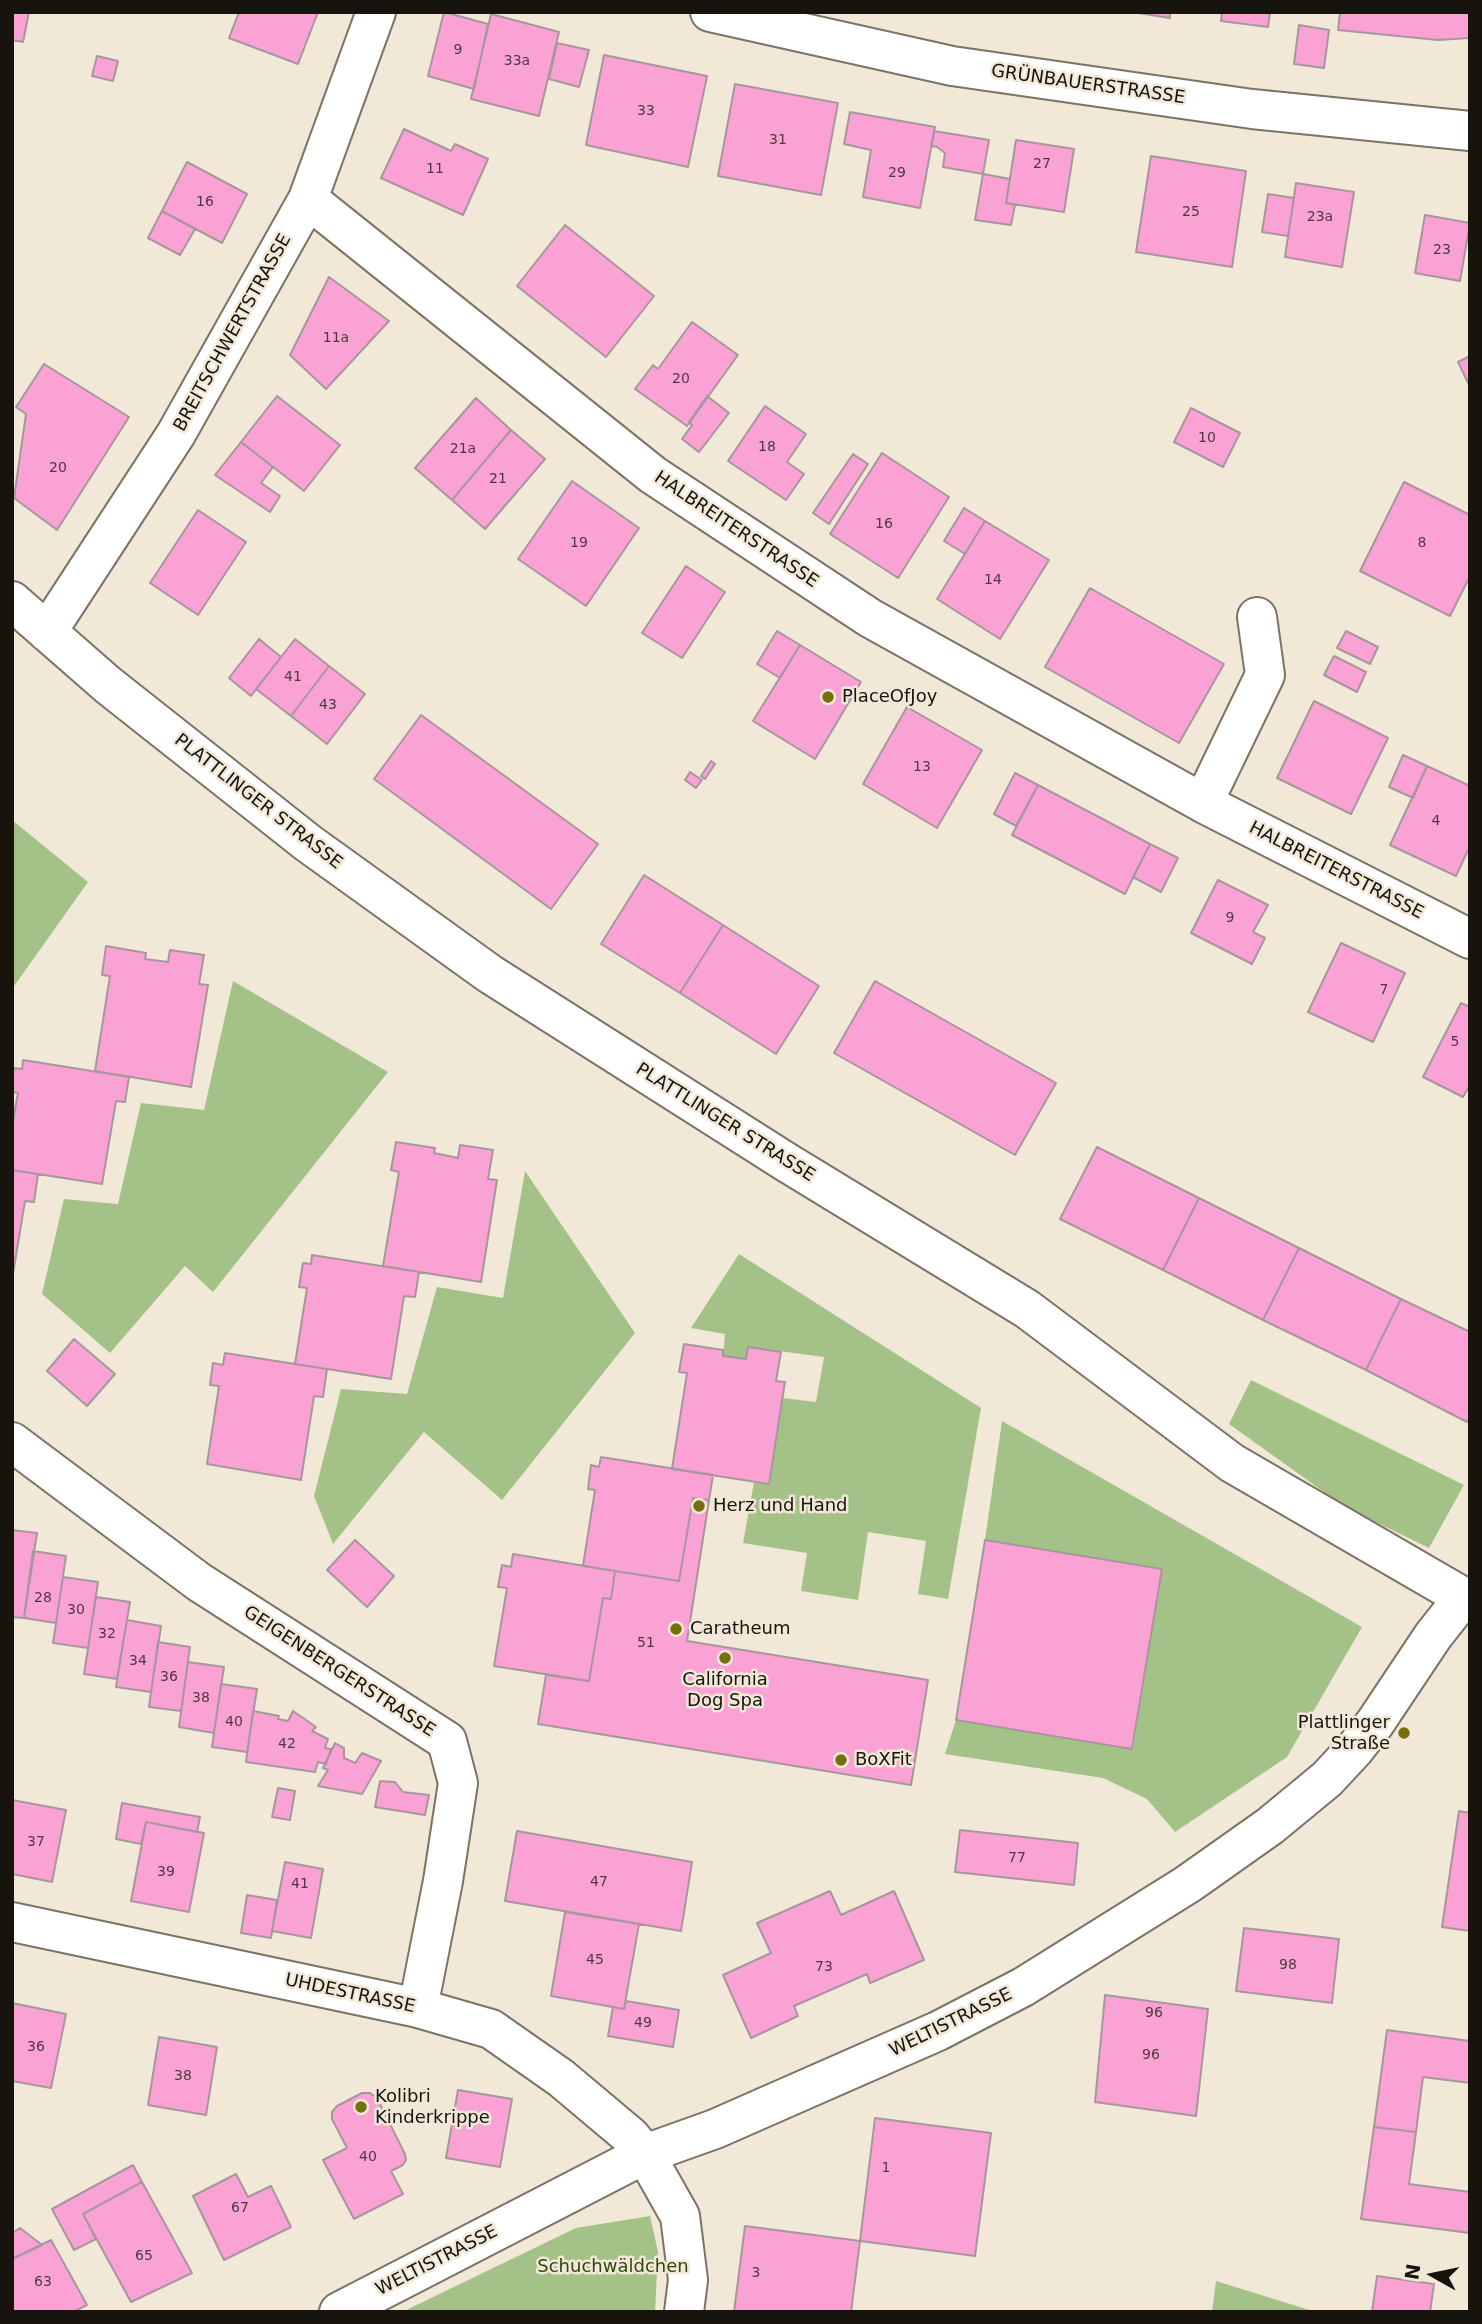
<!DOCTYPE html>
<meta charset="utf-8">
<style>
body{margin:0}
#map{position:relative;width:1482px;height:2324px;overflow:hidden;background:#f1e8d8;font-family:"DejaVu Sans",sans-serif}
canvas{display:block}
.frame{position:absolute;inset:0;border:14px solid #17140e;pointer-events:none}
.north{position:absolute;left:1398px;top:2240px;width:70px;height:70px;-webkit-text-stroke:5px #f1e8d8;paint-order:stroke;rotate:279deg;font-size:19px;font-weight:700;line-height:28px;text-align:center;color:#17140e}
.north::after{content:'';display:block;margin:auto;width:24px;height:32px;background:#17140e;clip-path:polygon(50% 0,100% 100%,50% 72%,0 100%)}
</style>
<div id="map">
<canvas width="1482" height="2324"></canvas>
<div class="frame"></div>
<div class="north">N</div>
</div>
<script>
const g = document.querySelector('canvas').getContext('2d');
g.lineJoin = 'round';
function fill(path, color) { g.fillStyle = color; g.fill(path, 'evenodd'); }
const shape = rows => new Path2D(rows.map(r => 'M' + r).join(''));
function trace(path, color, width, dash) { g.strokeStyle = color; g.lineWidth = width; g.lineCap = dash ? 'butt' : 'round'; g.setLineDash(dash || []); g.stroke(path); }
function drawText(font, color, halo, rows, align = 'center') {
  g.font = font + ' "DejaVu Sans",sans-serif'; g.lineWidth = 5; g.setLineDash([]); g.textBaseline = 'middle'; g.strokeStyle = halo; g.fillStyle = color; for (const [text, x, y, turn = 0] of rows) {
    g.save(); g.translate(x, y); g.rotate((+turn || 0) * Math.PI / 180); g.textAlign = isNaN(turn) ? turn : align; if (halo) g.strokeText(text, 0, 0); g.fillText(text, 0, 0); g.restore();
  }
}
const green = shape([
 [12,820,88,882,12,989],
 [233,981,388,1072,213,1292,185,1266,110,1353,42,1294,64,1199,118,1204,141,1103,204,1110],
 [525,1171,635,1333,502,1500,424,1432,333,1544,314,1496,341,1389,407,1394,437,1287,503,1298],
 [739,1254,981,1408,948,1599,918,1594,926,1541,868,1532,858,1600,801,1591,807,1553,743,1543,754,1482,769,1484,783,1398,816,1402,824,1357,748,1347,746,1359,723,1356,725,1334,691,1328],
 [1251,1380,1464,1485,1429,1548,1345,1507,1229,1424],
 [1002,1421,1362,1627,1287,1757,1175,1832,1147,1799,1103,1778,945,1754,956,1720,1133,1749,1162,1569,985,1540],
 [650,2216,658,2252,655,2312,402,2312,576,2228],
 [1216,2281,1316,2312,1212,2312]
]);
const building = shape([
 [12,12,29,12,23,42,12,40,12,12],
 [239,12,318,12,298,64,229,38,239,12],
 [444,12,488,24,474,89,428,76,444,12],
 [1132,12,1170,12,1170,18,1132,12],
 [1222,12,1270,12,1268,27,1221,21,1222,12],
 [1340,12,1470,12,1470,38,1438,40,1338,30,1340,12],
 [491,14,559,32,539,116,471,99,491,14],
 [1299,25,1329,30,1324,68,1294,64,1299,25],
 [557,43,589,50,579,87,549,79,557,43],
 [604,55,707,76,688,167,586,145,604,55],
 [97,56,118,61,113,81,92,76,97,56],
 [735,84,838,103,821,195,718,176,735,84],
 [850,112,935,127,920,208,863,197,871,150,844,144,850,112],
 [404,129,451,151,455,144,488,159,463,215,381,178,404,129],
 [934,131,989,140,983,174,943,167,945,153,937,147,931,146,934,131],
 [1016,140,1074,149,1064,212,1006,203,1016,140],
 [1151,156,1246,171,1232,267,1136,252,1151,156],
 [187,162,247,194,222,243,162,211,187,162],
 [983,174,1010,179,1006,203,1015,205,1011,225,975,220,983,174],
 [1296,183,1354,192,1342,267,1285,257,1296,183],
 [1268,194,1294,198,1288,236,1262,232,1268,194],
 [162,211,195,229,180,255,148,238,162,211],
 [1425,215,1470,223,1460,281,1415,273,1425,215],
 [565,225,654,296,606,357,517,286,565,225],
 [329,277,389,321,326,389,290,355,329,277],
 [692,322,738,355,687,426,635,389,653,365,658,369,692,322],
 [1470,356,1470,387,1458,362,1470,356],
 [44,364,129,417,57,530,14,498,26,414,16,407,44,364],
 [277,396,340,445,304,491,241,442,277,396],
 [707,396,729,413,699,452,682,439,692,425,689,422,707,396],
 [476,398,511,430,452,500,415,468,476,398],
 [765,406,806,434,787,462,804,474,786,500,728,461,765,406],
 [1191,408,1240,433,1223,467,1174,442,1191,408],
 [511,430,545,459,485,529,452,500,511,430],
 [241,442,273,467,261,483,280,496,270,512,215,475,241,442],
 [882,453,949,497,898,578,830,534,882,453],
 [853,454,868,464,829,524,813,513,853,454],
 [572,481,639,528,586,606,518,559,572,481],
 [1404,482,1470,515,1470,576,1450,616,1360,571,1404,482],
 [964,508,985,521,965,554,944,541,964,508],
 [198,510,246,542,198,615,150,583,198,510],
 [985,521,1049,560,1000,639,937,599,985,521],
 [686,566,725,592,682,658,642,633,686,566],
 [1090,588,1224,664,1179,743,1045,667,1090,588],
 [777,631,800,645,780,678,757,664,777,631],
 [1346,631,1378,647,1370,664,1337,648,1346,631],
 [259,639,281,657,251,696,229,678,259,639],
 [295,639,329,666,291,716,256,689,295,639],
 [800,645,861,682,815,759,753,721,800,645],
 [1334,656,1366,672,1357,692,1324,675,1334,656],
 [329,666,365,694,327,744,291,716,329,666],
 [1314,701,1388,738,1351,814,1277,778,1314,701],
 [907,707,982,750,937,828,863,784,907,707],
 [421,715,598,844,551,909,374,779,421,715],
 [1403,755,1427,766,1413,798,1389,787,1403,755],
 [711,761,715,764,705,779,701,776,711,761],
 [1427,766,1470,786,1470,846,1456,876,1390,845,1427,766],
 [690,772,702,780,696,788,685,780,690,772],
 [1015,773,1038,785,1016,826,994,814,1015,773],
 [1038,785,1150,844,1125,894,1012,835,1038,785],
 [1150,844,1178,858,1161,892,1133,877,1150,844],
 [644,875,723,925,680,993,601,944,644,875],
 [1218,880,1268,905,1253,932,1265,938,1252,964,1191,933,1218,880],
 [723,925,819,986,776,1054,680,993,723,925],
 [1341,943,1405,973,1373,1042,1308,1012,1341,943],
 [106,946,146,953,145,959,168,962,170,950,204,955,199,984,208,985,191,1087,95,1071,110,976,102,975,106,946],
 [875,981,1056,1083,1015,1155,834,1053,875,981],
 [1461,1003,1470,1007,1470,1085,1463,1097,1423,1077,1461,1003],
 [23,1060,129,1077,125,1102,116,1101,102,1184,12,1170,12,1126,18,1093,12,1092,12,1080,14,1068,22,1069,23,1060],
 [396,1142,435,1148,434,1153,458,1158,460,1145,493,1150,488,1179,497,1180,481,1282,383,1266,399,1172,391,1170,396,1142],
 [1097,1147,1199,1198,1163,1270,1060,1219,1097,1147],
 [12,1170,38,1174,34,1202,25,1201,12,1280,12,1170],
 [1199,1198,1299,1248,1263,1320,1163,1270,1199,1198],
 [1299,1248,1401,1299,1366,1370,1263,1320,1299,1248],
 [312,1255,419,1272,415,1297,404,1296,391,1379,295,1364,307,1288,299,1287,303,1263,311,1264,312,1255],
 [1401,1299,1470,1332,1470,1417,1467,1422,1366,1370,1401,1299],
 [74,1339,115,1374,87,1406,47,1371,74,1339],
 [684,1344,723,1350,723,1356,746,1359,748,1347,781,1352,776,1381,785,1382,769,1484,672,1469,687,1373,679,1372,684,1344],
 [225,1353,327,1369,323,1397,314,1396,301,1480,207,1464,219,1386,210,1385,213,1363,223,1365,225,1353],
 [601,1457,713,1475,709,1500,693,1498,679,1581,583,1566,595,1490,588,1489,591,1465,599,1467,601,1457],
 [693,1498,709,1500,687,1641,928,1680,911,1785,538,1724,546,1675,589,1681,603,1598,611,1599,615,1571,679,1581,693,1498],
 [12,1530,37,1533,24,1618,12,1617,12,1530],
 [355,1540,394,1576,367,1607,327,1570,355,1540],
 [985,1540,1162,1569,1132,1749,956,1720,985,1540],
 [33,1551,66,1556,56,1623,24,1618,33,1551],
 [513,1554,615,1571,611,1599,603,1598,589,1681,494,1666,507,1588,498,1587,502,1565,511,1567,513,1554],
 [63,1577,98,1582,88,1648,53,1643,63,1577],
 [96,1597,130,1602,117,1679,84,1674,96,1597],
 [127,1620,161,1626,151,1692,116,1687,127,1620],
 [158,1642,190,1647,181,1711,149,1707,158,1642],
 [188,1662,224,1667,214,1733,179,1727,188,1662],
 [221,1684,257,1689,247,1752,212,1747,221,1684],
 [253,1711,279,1716,278,1719,288,1721,293,1711,316,1727,312,1731,328,1739,325,1748,331,1749,326,1764,318,1762,315,1772,246,1762,253,1711],
 [335,1743,344,1748,344,1758,355,1763,362,1753,381,1761,362,1794,318,1786,328,1770,323,1768,335,1743],
 [380,1781,395,1782,403,1792,429,1795,425,1815,375,1807,380,1781],
 [278,1788,295,1791,290,1820,272,1817,278,1788],
 [12,1800,66,1810,52,1882,12,1874,12,1800],
 [122,1803,200,1817,197,1832,146,1822,141,1844,116,1839,122,1803],
 [1459,1811,1470,1813,1470,1931,1442,1927,1459,1811],
 [146,1822,204,1833,189,1912,131,1901,146,1822],
 [960,1830,1078,1843,1074,1885,955,1872,960,1830],
 [517,1831,692,1862,681,1931,505,1901,517,1831],
 [285,1862,323,1869,311,1938,272,1931,285,1862],
 [830,1891,841,1915,894,1891,924,1960,870,1983,867,1974,794,2006,798,2016,751,2038,723,1975,771,1953,757,1923,830,1891],
 [247,1895,277,1900,271,1938,241,1933,247,1895],
 [565,1912,639,1924,624,2009,551,1996,565,1912],
 [1244,1928,1339,1939,1332,2003,1236,1991,1244,1928],
 [1105,1995,1208,2009,1196,2116,1095,2102,1105,1995],
 [626,2001,679,2010,673,2047,608,2036,613,2007,624,2009,626,2001],
 [12,2003,66,2014,51,2088,12,2081,12,2003],
 [1387,2030,1470,2041,1470,2083,1423,2077,1416,2132,1374,2127,1387,2030],
 [159,2037,217,2047,206,2115,148,2105,159,2037],
 [458,2090,512,2099,500,2167,446,2158,458,2090],
 [362,2093,370,2093,377,2098,405,2154,406,2160,403,2165,391,2171,403,2194,354,2219,323,2160,347,2148,332,2119,332,2112,337,2106,362,2093],
 [875,2118,991,2133,975,2256,860,2241,875,2118],
 [1374,2127,1416,2132,1409,2184,1470,2192,1470,2233,1361,2219,1374,2127],
 [133,2165,142,2182,83,2214,96,2239,74,2250,52,2209,133,2165],
 [236,2174,248,2197,271,2186,291,2227,224,2260,193,2196,236,2174],
 [142,2182,192,2273,131,2302,83,2214,142,2182],
 [745,2226,860,2241,851,2312,734,2312,745,2226],
 [20,2228,42,2245,12,2259,12,2233,20,2228],
 [51,2240,87,2305,73,2312,14,2312,12,2308,12,2259,51,2240],
 [1377,2276,1434,2284,1430,2312,1372,2312,1377,2276]
]);
const minor = shape([
 [710,12,952,66,1252,109,1470,131],
 [308,199,653,475,870,618,1203,803,1470,939],
 [12,601,108,685,308,843,490,974,786,1162,1027,1309,1232,1463,1470,1601],
 [47,632,176,434,308,199,376,12],
 [1203,803,1265,675,1257,617],
 [12,1442,199,1582,447,1741,458,1783,443,1881,418,2008],
 [12,1922,418,2008,491,2029,561,2078,630,2136,645,2154,680,2216,688,2280,684,2312],
 [339,2312,645,2154,715,2129,938,2031,1023,1987,1188,1884,1270,1826,1327,1779,1354,1750,1375,1723,1433,1636,1463,1598]
]);
const markers = [
 [828,697,7,"#766f10"],
 [699,1506,7,"#766f10"],
 [676,1629,7,"#766f10"],
 [725,1658,7,"#766f10"],
 [1404,1733,7,"#766f10"],
 [841,1760,7,"#766f10"],
 [361,2107,7,"#766f10"]
];
const numberNames = [
 ["9",458,50],
 ["33a",517,61],
 ["33",646,111],
 ["31",778,140],
 ["27",1042,164],
 ["11",435,169],
 ["29",897,173],
 ["16",205,202],
 ["25",1191,212],
 ["23a",1320,217],
 ["23",1442,250],
 ["11a",336,338],
 ["20",681,379],
 ["10",1207,438],
 ["18",767,447],
 ["21a",463,449],
 ["20",58,468],
 ["21",498,479],
 ["16",884,524],
 ["19",579,543],
 ["8",1422,543],
 ["14",993,580],
 ["41",293,677],
 ["43",328,705],
 ["13",922,767],
 ["4",1436,821],
 ["9",1230,918],
 ["7",1384,990],
 ["5",1455,1042],
 ["28",43,1598],
 ["30",76,1610],
 ["32",107,1634],
 ["51",646,1643],
 ["34",138,1661],
 ["36",169,1677],
 ["38",201,1698],
 ["40",234,1722],
 ["42",287,1744],
 ["37",36,1842],
 ["77",1017,1858],
 ["39",166,1872],
 ["47",599,1882],
 ["41",300,1884],
 ["45",595,1960],
 ["98",1288,1965],
 ["73",824,1967],
 ["96",1154,2013],
 ["49",643,2023],
 ["36",36,2047],
 ["96",1151,2055],
 ["38",183,2076],
 ["40",368,2157],
 ["1",886,2168],
 ["67",240,2208],
 ["65",144,2256],
 ["3",756,2273],
 ["63",43,2282]
];
const streetNames = [
 ["GRÜNBAUERSTRASSE",1088,85,8],
 ["BREITSCHWERTSTRASSE",233,333,-61],
 ["HALBREITERSTRASSE",736,530,34],
 ["PLATTLINGER STRASSE",258,802,38],
 ["HALBREITERSTRASSE",1336,871,27],
 ["PLATTLINGER STRASSE",725,1123,32],
 ["GEIGENBERGERSTRASSE",339,1672,33],
 ["UHDESTRASSE",350,1994,12],
 ["WELTISTRASSE",951,2023,-26],
 ["WELTISTRASSE",437,2261,-27]
];
const poiNames = [
 ["PlaceOfJoy",842,697],
 ["Herz und Hand",713,1506],
 ["Caratheum",690,1629],
 ["California",725,1680,"center"],
 ["Dog Spa",725,1701,"center"],
 ["Plattlinger",1390,1723,"right"],
 ["Straße",1390,1744,"right"],
 ["BoXFit",855,1760],
 ["Kolibri",375,2097],
 ["Kinderkrippe",375,2118]
];
const parkNames = [
 ["Schuchwäldchen",613,2267]
];
fill(green, '#a4c287');
fill(building, '#faa2d4');
trace(building, '#a8969f', 2);
trace(minor, '#7b7364', 42);
trace(minor, '#fff', 38);
for (const [x, y, r, color] of markers) { const dot = new Path2D(); dot.arc(x, y, r, 0, 2 * Math.PI); g.fillStyle = color; g.fill(dot); trace(dot, '#f1e8d8', 2.5); }
drawText('14px', '#503840', null, numberNames);
drawText('18px', '#17140e', '#f1e8d8', streetNames);
drawText('18px', '#17140e', '#f1e8d8', poiNames, 'left');
drawText('18px', '#2e470a', '#f1e8d8', parkNames);
</script>
